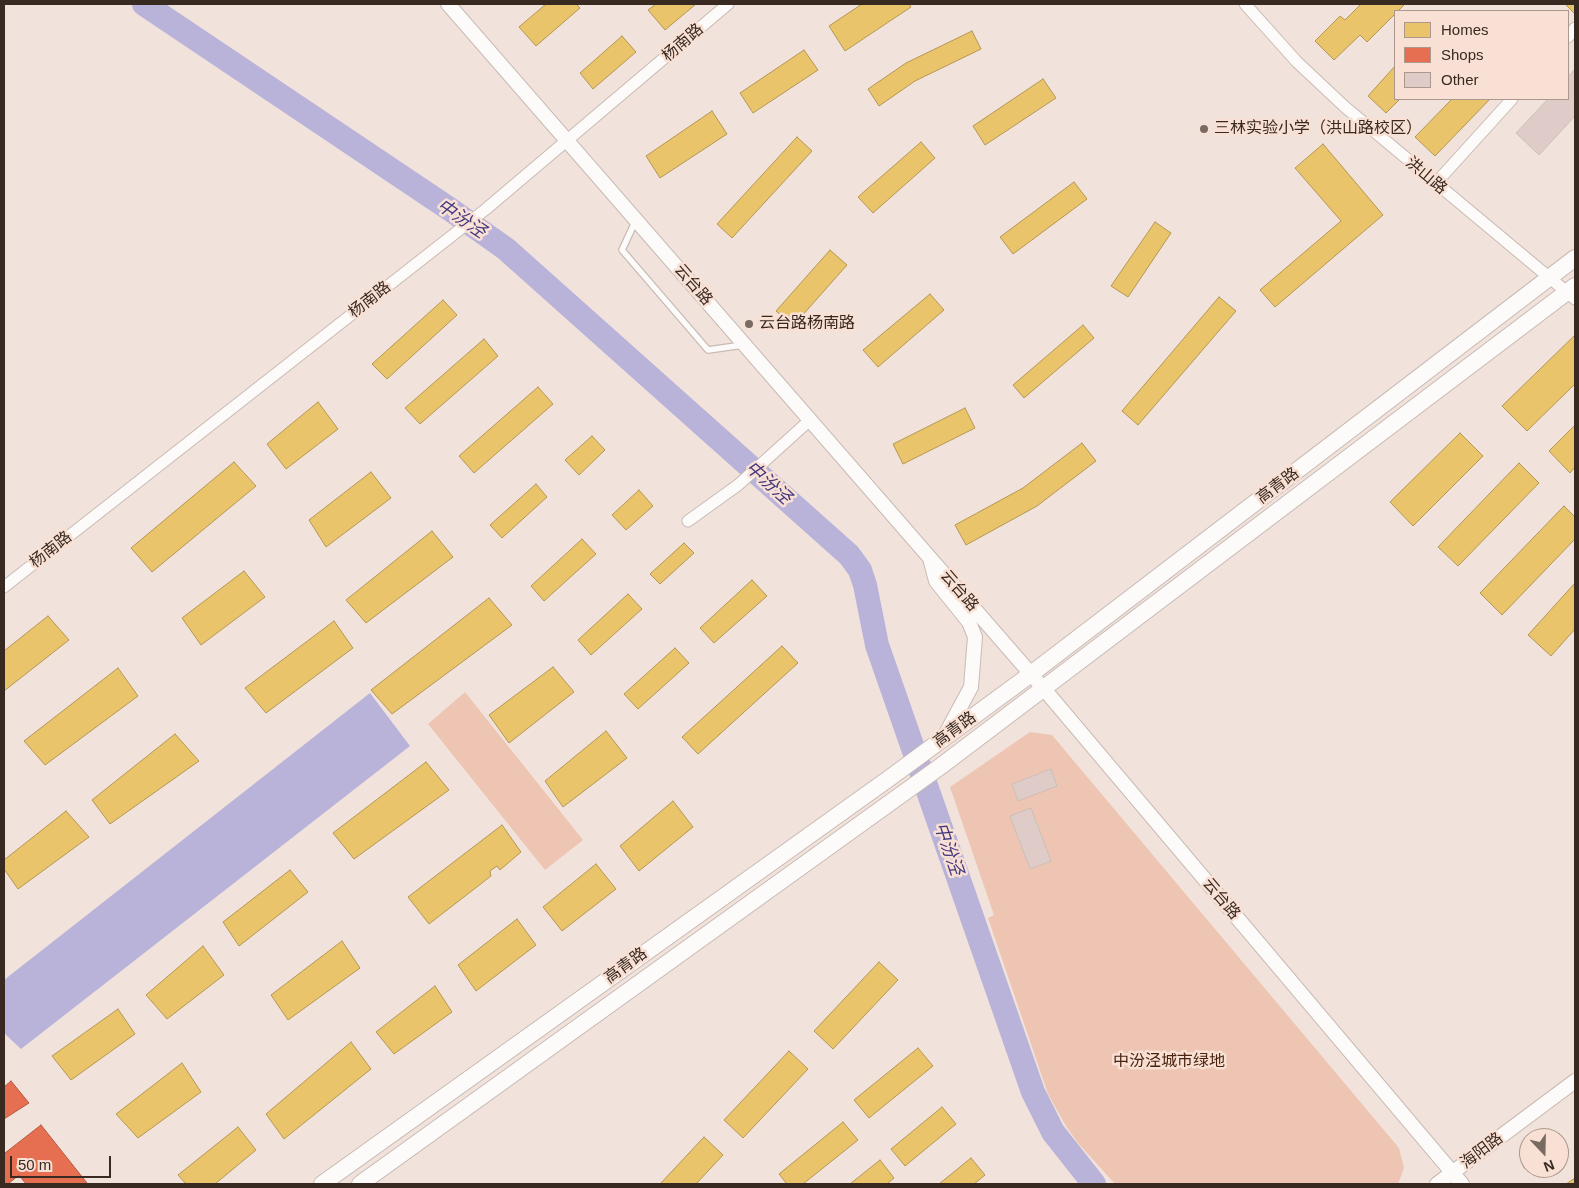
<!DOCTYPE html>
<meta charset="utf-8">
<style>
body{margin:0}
#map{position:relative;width:1579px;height:1188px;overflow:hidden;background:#f1e3dc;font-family:Helvetica,sans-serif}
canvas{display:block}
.frame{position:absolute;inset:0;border:5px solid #382921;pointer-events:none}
.legend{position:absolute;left:1394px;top:10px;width:175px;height:90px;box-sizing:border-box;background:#f9e0d4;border:1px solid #ac978c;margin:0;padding:6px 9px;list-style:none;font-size:15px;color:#382921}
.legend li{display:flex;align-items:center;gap:10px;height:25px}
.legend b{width:25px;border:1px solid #ac978c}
.north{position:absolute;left:1519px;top:1128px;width:50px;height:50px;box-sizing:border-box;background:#f9e0d4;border:1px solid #ac978c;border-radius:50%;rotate:159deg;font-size:14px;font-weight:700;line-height:20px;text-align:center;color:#382921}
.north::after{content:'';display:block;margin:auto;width:18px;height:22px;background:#796a62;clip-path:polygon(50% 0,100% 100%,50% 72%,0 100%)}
.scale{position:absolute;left:10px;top:1156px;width:101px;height:22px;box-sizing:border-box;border:2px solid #382921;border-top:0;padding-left:6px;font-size:15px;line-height:18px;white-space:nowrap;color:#382921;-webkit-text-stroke:4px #f9e0d4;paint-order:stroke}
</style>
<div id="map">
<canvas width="1579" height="1188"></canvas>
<div class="frame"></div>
<ul class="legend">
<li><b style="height:14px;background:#e9c46a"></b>Homes</li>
<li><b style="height:14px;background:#e76f51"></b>Shops</li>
<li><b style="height:14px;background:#dfcbc7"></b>Other</li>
</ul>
<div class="north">N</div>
<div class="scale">50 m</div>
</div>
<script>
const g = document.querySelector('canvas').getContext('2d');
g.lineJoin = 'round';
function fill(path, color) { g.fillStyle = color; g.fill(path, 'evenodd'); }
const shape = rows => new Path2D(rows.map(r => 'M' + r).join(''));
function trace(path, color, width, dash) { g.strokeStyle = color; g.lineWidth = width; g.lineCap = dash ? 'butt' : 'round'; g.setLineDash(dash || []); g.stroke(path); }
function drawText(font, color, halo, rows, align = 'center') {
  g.font = font + ' Helvetica,"Noto Sans SC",sans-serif'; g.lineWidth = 5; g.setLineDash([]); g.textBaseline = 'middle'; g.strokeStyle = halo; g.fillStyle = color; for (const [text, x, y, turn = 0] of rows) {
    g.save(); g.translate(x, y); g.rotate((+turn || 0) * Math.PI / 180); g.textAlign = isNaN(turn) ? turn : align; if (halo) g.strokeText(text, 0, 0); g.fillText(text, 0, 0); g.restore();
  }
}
const green = shape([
 [465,692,583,840,545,870,428,724],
 [1030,732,1052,735,1399,1148,1404,1168,1398,1184,1115,1184,1078,1143,1066,1126,1048,1094,988,918,994,915,950,787]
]);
const water = shape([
 [370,693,410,746,21,1049,4,1033,4,980]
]);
const homes = shape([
 [546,4,576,4,580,8,536,46,519,27,546,4],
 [656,4,696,4,665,30,648,10,656,4],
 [862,4,909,4,911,7,845,51,829,26,862,4],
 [1361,4,1405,4,1367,42,1360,35,1334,60,1315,41,1340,16,1345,20,1361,4],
 [1565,4,1575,4,1575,14,1565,4],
 [972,31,981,49,915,81,879,106,868,89,906,63,972,31],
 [622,36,636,52,593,89,580,73,622,36],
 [804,50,818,70,753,113,740,93,804,50],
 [1395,66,1395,99,1400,99,1386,113,1368,96,1395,66],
 [1043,79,1056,98,985,145,973,126,1043,79],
 [1452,99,1490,99,1435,156,1415,137,1452,99],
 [712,111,727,134,660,178,646,156,712,111],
 [797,137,812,151,732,238,717,224,797,137],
 [921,142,935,158,873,213,858,197,921,142],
 [1323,144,1383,215,1275,307,1260,290,1341,221,1295,168,1323,144],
 [1074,182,1087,199,1013,254,1000,237,1074,182],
 [1155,222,1171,233,1128,297,1111,286,1155,222],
 [830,250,847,265,793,326,776,311,830,250],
 [930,294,944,310,878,367,863,350,930,294],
 [1219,297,1236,311,1138,425,1122,411,1219,297],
 [443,300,457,315,387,379,372,364,443,300],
 [1083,325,1094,338,1024,398,1013,385,1083,325],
 [1575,335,1575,384,1527,431,1502,406,1575,335],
 [484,339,498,356,420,424,405,408,484,339],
 [538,387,553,404,474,473,459,456,538,387],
 [318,402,338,429,286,469,267,444,318,402],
 [965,408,975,428,903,464,893,444,965,408],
 [1575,425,1575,467,1570,473,1549,451,1575,425],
 [1460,433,1483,456,1413,526,1390,502,1460,433],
 [592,436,605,450,579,475,565,460,592,436],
 [1082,443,1096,461,1037,506,966,545,955,525,1023,488,1082,443],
 [234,462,256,486,152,572,131,548,234,462],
 [1519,463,1539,483,1458,566,1438,547,1519,463],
 [371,472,391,498,326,547,309,520,371,472],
 [536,484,547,497,502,538,490,525,536,484],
 [639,490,653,506,626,530,612,515,639,490],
 [1564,506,1575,517,1575,539,1502,615,1480,593,1564,506],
 [432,531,453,557,366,623,346,600,432,531],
 [582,539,596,554,544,601,531,586,582,539],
 [684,543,694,553,660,584,650,574,684,543],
 [244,571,265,597,201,645,182,618,244,571],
 [752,580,767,596,714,643,700,628,752,580],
 [1575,583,1575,629,1551,656,1528,635,1575,583],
 [628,594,642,609,591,655,578,640,628,594],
 [489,598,512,625,392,714,371,690,489,598],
 [48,616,69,640,4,691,4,651,48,616],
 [334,621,353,648,266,713,245,688,334,621],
 [782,646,798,663,698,754,682,737,782,646],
 [675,648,689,663,638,709,624,694,675,648],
 [553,667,574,692,509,743,489,715,553,667],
 [118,668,138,696,45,765,24,741,118,668],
 [606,731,627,758,563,807,545,781,606,731],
 [175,734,199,761,110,824,92,800,175,734],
 [426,762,449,790,354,859,333,833,426,762],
 [673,801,693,827,639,871,620,846,673,801],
 [66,811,89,837,18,889,4,869,4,860,66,811],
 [502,825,521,852,500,870,497,866,490,871,491,876,429,924,408,897,502,825],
 [596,864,616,889,562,931,543,907,596,864],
 [290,870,308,892,239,946,223,922,290,870],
 [517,919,536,945,476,991,458,965,517,919],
 [342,941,360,968,288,1020,271,995,342,941],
 [203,946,224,975,167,1019,146,995,203,946],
 [879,962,898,980,833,1049,814,1031,879,962],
 [435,986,452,1012,394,1054,376,1032,435,986],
 [118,1009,135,1034,71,1080,52,1056,118,1009],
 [351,1042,371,1069,284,1139,266,1114,351,1042],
 [918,1048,933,1066,869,1118,854,1100,918,1048],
 [789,1051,808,1069,743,1138,724,1120,789,1051],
 [182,1063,201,1092,138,1138,116,1114,182,1063],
 [942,1107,956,1124,905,1166,891,1149,942,1107],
 [843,1122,858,1140,803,1184,787,1184,779,1174,843,1122],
 [238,1127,256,1150,215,1184,186,1184,178,1175,238,1127],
 [704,1137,723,1155,696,1184,660,1184,704,1137],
 [971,1158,985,1175,974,1184,939,1184,971,1158],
 [880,1160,894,1178,887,1184,850,1184,880,1160],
 [1575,1178,1575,1184,1566,1184,1575,1178]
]);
const shops = shape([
 [11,1081,29,1103,4,1119,4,1087,11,1081],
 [41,1125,87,1183,85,1184,26,1184,19,1175,8,1184,4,1184,4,1152,5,1153,41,1125]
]);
const river = shape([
 [144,4,451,210,506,249,849,555,860,570,865,585,877,645,1033,1092,1053,1132,1094,1184]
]);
const building = shape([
 [1575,69,1575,116,1539,155,1516,133,1548,99,1568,99,1568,77,1575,69],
 [1051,769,1057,786,1018,801,1012,784,1051,769],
 [1031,808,1051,861,1030,869,1010,816,1031,808]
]);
const service = shape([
 [635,222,622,250,708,350,743,345]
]);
const minor = shape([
 [1245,4,1297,62,1345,107,1575,299],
 [1568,37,1575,28],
 [1435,184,1512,99],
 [688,521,738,485,810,420],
 [4,587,486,209,728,4]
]);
const tertiary = shape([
 [448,4,1044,689,1462,1184],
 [931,562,936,581,969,622,975,637,971,687,943,739],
 [1437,1184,1575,1081]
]);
const secondary = shape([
 [322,1184,891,777,1031,674,1575,258],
 [360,1184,941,766,1575,286]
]);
const markers = [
 [1204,129,5,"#796a62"],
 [749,324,5,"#796a62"]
];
const streetNames = [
 ["杨南路",683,43,-41],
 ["洪山路",1426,176,40],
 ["云台路",693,285,49],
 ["杨南路",370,300,-38],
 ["高青路",1278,486,-37],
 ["杨南路",51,550,-38],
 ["云台路",959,591,49],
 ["高青路",955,730,-36],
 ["云台路",1221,899,50],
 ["高青路",626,966,-36],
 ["海阳路",1482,1151,-37]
];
const poiNames = [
 ["三林实验小学（洪山路校区）",1214,129],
 ["云台路杨南路",759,324]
];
const parkNames = [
 ["中汾泾城市绿地",1169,1062]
];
const waterNames = [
 ["中汾泾",461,219,34],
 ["中汾泾",768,483,42],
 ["中汾泾",948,849,71]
];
fill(green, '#edc5b2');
fill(water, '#b9b2d9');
fill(homes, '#e9c46a');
trace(homes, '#b49654', 1);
fill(shops, '#e76f51');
trace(shops, '#b25a43', 1);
trace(river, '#b9b2d9', 24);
fill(building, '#dfcbc7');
trace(building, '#ccbeb9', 1);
trace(service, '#c8bab4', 8);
trace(minor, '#c8bab4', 13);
trace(tertiary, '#c8bab4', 16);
trace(secondary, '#c8bab4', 18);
trace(service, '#fdfbfa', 5.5);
trace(minor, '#fdfbfa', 11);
trace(tertiary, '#fdfbfa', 14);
trace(secondary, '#fdfbfa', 16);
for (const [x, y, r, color] of markers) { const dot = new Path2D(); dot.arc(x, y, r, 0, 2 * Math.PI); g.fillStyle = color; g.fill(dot); trace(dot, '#f9e0d4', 2); }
drawText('16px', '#382921', '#f9e0d4', streetNames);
drawText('16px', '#382921', '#f9e0d4', poiNames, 'left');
drawText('16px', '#4a220c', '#f9e0d4', parkNames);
drawText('italic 18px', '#43387f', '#f9e0d4', waterNames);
</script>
